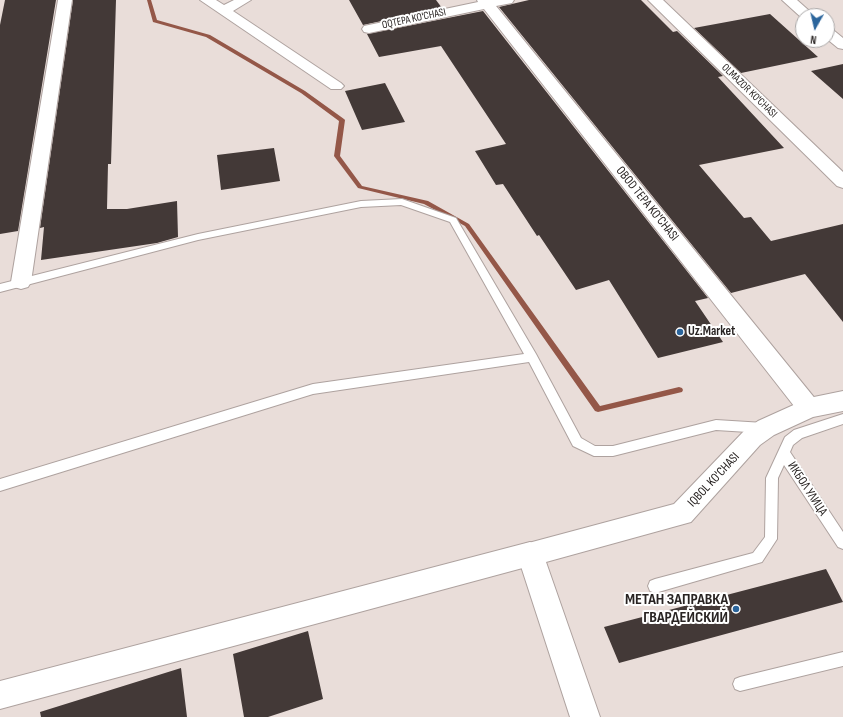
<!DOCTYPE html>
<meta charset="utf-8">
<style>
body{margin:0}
#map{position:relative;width:843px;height:717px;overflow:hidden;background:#e9ddd9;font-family:"Sofia Sans Condensed",sans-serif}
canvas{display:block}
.north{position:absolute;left:795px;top:8px;width:40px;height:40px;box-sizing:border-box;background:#fff;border:1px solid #a9a7a7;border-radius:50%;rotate:188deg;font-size:11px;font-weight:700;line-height:16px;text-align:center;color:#292423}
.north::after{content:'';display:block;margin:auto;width:14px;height:18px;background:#2b659c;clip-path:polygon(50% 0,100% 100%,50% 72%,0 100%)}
</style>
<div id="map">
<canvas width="843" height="717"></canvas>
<div class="north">N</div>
</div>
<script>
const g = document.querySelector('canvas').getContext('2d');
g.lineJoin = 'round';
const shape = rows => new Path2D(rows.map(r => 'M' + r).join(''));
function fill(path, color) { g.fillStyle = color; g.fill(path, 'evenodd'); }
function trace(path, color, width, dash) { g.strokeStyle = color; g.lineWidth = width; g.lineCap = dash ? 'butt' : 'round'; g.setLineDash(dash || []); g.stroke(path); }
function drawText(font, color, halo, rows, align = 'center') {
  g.font = font + ' "Sofia Sans Condensed",sans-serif'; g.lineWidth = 4; g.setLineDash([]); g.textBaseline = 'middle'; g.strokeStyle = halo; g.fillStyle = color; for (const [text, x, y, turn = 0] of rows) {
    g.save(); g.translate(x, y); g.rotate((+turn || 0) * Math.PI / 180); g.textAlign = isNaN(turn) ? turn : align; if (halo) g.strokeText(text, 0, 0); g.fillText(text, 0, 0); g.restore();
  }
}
const stream = shape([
 [147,0,151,0,157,20,210,35,305,91,344,119,345,120,340,156,362,186,428,201,469,224,600,406,679,387,682,388,683,390,682,392,598,412,595,411,465,226,424,204,358,188,334,156,339,121,301,93,206,37,153,22,147,0]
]);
const building = shape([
 [5,0,56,0,18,231,0,234,0,25],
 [73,0,116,0,111,164,108,164,107,209,127,209,177,201,178,237,157,243,41,260,44,227,40,228],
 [349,0,436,0,442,8,363,25],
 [529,0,641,0,673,32,677,31,723,76,718,77,784,148,699,165,744,218,751,217,771,241,843,224,843,322,805,274,731,293,499,7],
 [483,11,708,298,695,301,723,342,658,358,609,280,576,290,539,235,537,236,503,184,496,185,475,151,506,144,441,46,379,57,367,34],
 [770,14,818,57,741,73,694,28],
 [843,64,843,99,811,71],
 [385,83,405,122,362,130,345,91],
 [274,148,280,181,221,190,217,155],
 [826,569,843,602,619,663,604,627],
 [308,631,323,699,268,717,244,717,233,654],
 [181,668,187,717,41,717,40,712]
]);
const service = shape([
 [402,199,456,218,536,354,581,438,595,446,613,446,716,420,764,423,768,424,770,428,768,432,764,433,716,430,613,456,594,456,573,446,529,362,313,394,0,491,0,479,313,384,524,354,450,222,401,205,361,207,198,240,0,292,0,284,198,234,361,201,402,199],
 [843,414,843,424,802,438,793,445,790,452,843,532,843,549,838,547,784,465,778,478,777,539,762,562,655,593,650,591,648,586,650,581,655,579,753,553,765,537,766,478,785,437,794,430,843,414],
 [843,652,843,666,740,691,735,689,733,684,735,679,740,677,843,652]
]);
const minor = shape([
 [58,0,72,0,31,282,28,287,21,289,14,287,11,282,58,0],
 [200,0,216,0,224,5,234,0,251,0,233,11,341,83,344,86,341,89,331,89,200,0],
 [477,0,514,0,512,3,496,6,817,401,820,408,817,415,809,417,801,415,484,9,369,33,364,32,362,29,364,26,478,2,477,0],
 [648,0,663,0,843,172,843,188,837,186,648,0],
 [782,0,797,0,815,16,803,16,803,19,782,0],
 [827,28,832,29,843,38,843,49,838,48,827,39,827,28],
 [530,542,539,546,543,554,539,562,530,566,0,709,0,681,530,542]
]);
const tertiary = shape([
 [843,391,843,411,813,417,774,435,760,445,691,522,546,562,600,717,570,717,517,554,521,545,674,504,744,431,758,421,809,398,843,391]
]);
const markers = [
 [680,332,4,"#2b659c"],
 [736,609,4,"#2b659c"]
];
const farStreetnames = [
 ["OQTEPA KO'CHASI",414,19,-12],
 ["OLMAZOR KO'CHASI",749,91,44]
];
const streetNames = [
 ["OBOD TEPA KO'CHASI",647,204,51],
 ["IQBOL KO'CHASI",714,480,-47],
 ["ИКБОЛ УЛИЦА",807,489,57]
];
const poiNames = [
 ["Uz.Market",688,332]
];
const nearPoinames = [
 ["МЕТАН ЗАПРАВКА",728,600],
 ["ГВАРДЕЙСКИЙ",728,618]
];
fill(stream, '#945748');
fill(building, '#433937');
trace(service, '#aea29f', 2);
trace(minor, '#aea29f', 2);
trace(tertiary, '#aea29f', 2);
fill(service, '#fff');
fill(minor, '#fff');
fill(tertiary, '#fff');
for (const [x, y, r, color] of markers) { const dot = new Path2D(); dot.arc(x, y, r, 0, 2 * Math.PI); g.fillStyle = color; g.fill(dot); trace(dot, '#fff', 1.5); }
drawText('11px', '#292423', '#fff', farStreetnames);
drawText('13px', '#292423', '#fff', streetNames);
drawText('bold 13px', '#292423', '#fff', poiNames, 'left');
drawText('bold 16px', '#292423', '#fff', nearPoinames, 'right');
</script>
